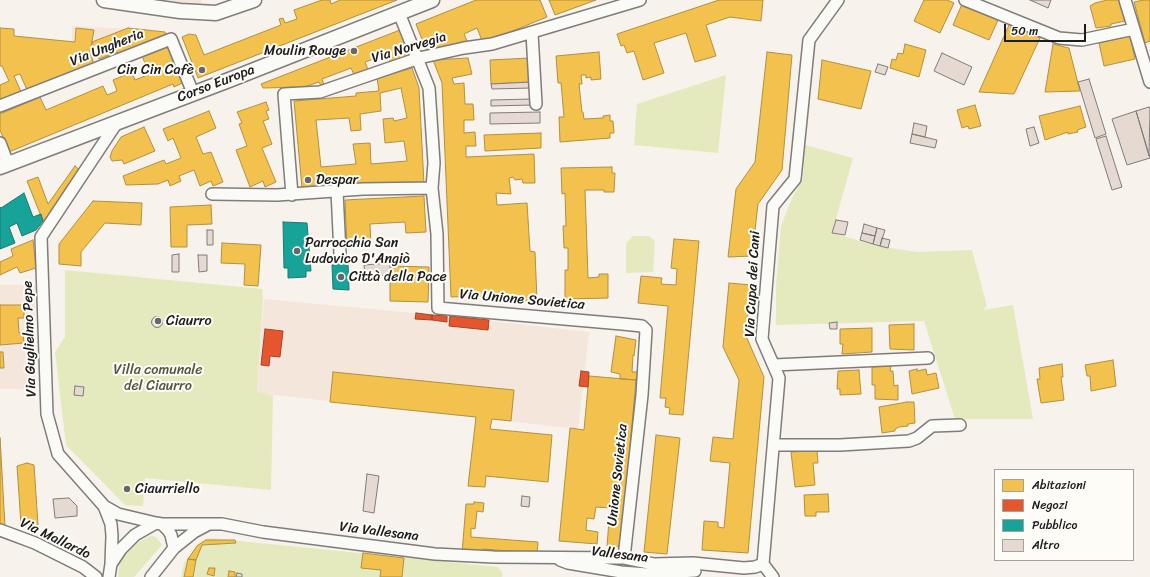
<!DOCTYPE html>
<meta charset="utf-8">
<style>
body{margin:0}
#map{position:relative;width:1150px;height:577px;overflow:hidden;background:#f7f2ec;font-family:Sriracha,sans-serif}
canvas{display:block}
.legend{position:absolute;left:994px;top:469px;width:140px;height:92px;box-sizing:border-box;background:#fdfcf7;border:1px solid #a3a29f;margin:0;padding:5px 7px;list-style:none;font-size:12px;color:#1c1c1c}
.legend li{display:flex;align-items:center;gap:8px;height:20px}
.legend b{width:20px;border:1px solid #a3a29f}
.scale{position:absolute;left:1004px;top:24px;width:82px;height:18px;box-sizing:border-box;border:2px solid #1c1c1c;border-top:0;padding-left:5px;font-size:12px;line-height:14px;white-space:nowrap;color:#1c1c1c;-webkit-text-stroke:3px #fdfcf7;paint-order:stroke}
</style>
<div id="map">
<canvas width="1150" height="577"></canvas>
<ul class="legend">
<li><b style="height:11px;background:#f2c14e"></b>Abitazioni</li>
<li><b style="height:11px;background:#e4572e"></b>Negozi</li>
<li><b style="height:11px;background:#17a398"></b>Pubblico</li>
<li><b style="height:11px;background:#e6d9d1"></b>Altro</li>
</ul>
<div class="scale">50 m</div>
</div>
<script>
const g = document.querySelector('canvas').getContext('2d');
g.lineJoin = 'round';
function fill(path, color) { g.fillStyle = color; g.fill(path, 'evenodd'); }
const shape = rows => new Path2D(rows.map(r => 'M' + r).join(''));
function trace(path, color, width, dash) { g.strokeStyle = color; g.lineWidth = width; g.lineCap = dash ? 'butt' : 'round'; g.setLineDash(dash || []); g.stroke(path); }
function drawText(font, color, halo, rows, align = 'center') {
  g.font = font + ' Sriracha,sans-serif'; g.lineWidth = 4; g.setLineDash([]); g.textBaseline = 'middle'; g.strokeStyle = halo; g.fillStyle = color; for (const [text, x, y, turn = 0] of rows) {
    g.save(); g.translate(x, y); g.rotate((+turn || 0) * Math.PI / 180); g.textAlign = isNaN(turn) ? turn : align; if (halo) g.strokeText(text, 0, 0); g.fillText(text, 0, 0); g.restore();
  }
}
const built = shape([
 [149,0,201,0,201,6],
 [72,26,133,29,140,47,81,77,72,53],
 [0,285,35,285,34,389,0,389],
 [264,299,447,316,589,332,578,429,257,393]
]);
const green = shape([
 [726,75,718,153,634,145,637,104],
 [805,145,853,158,832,233,878,246,917,252,972,250,987,306,983,310,1013,305,1033,419,955,419,924,321,776,325,776,285,781,226,792,198,803,179],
 [633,236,649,236,655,241,653,272,626,273,626,243],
 [65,270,262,289,263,299,257,392,273,395,271,490,145,478,143,506,125,505,66,445,55,352,65,337],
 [150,536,156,537,162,545,134,577,118,577,119,564,126,554,139,542],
 [210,538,498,567,503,573,502,577,181,577,184,563,200,542]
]);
const homes = shape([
 [322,0,330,0,331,4,340,0,397,0,198,78,182,37,189,34,196,35,204,55,281,25,279,19,283,18,285,23,297,19,294,10,322,0],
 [476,0,540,0,547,17,483,43,477,28,464,34,468,43,427,52,416,24,476,0],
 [549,0,596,0,555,15,549,0],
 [719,0,763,0,761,21,730,17,706,25,716,56,695,62,686,33,654,43,664,73,643,80,634,51,627,53,624,45,621,46,617,34,719,0],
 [924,0,947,0,954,3,940,33,914,21,924,0],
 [1120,0,1125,21,1111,24,1111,26,1096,28,1090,6,1095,3,1107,0,1120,0],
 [1144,0,1150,0,1150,41,1145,43,1134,2,1144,0],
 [962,4,998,20,989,40,953,25,962,4],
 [1009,25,1040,38,1014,94,979,92,1009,25],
 [0,28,14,29,14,36,75,42,76,28,94,30,90,52,94,65,28,92,20,74,14,76,22,94,0,103,0,85,9,81,2,66,0,66,0,28],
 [128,28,165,32,168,38,120,57,118,52,99,59,92,42,128,28],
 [400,30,410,56,391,63,388,54,365,62,369,72,355,77,351,68,322,79,324,85,321,86,319,82,304,87,263,88,261,84,400,30],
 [1130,36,1135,59,1104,66,1099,43,1130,36],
 [905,44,926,50,919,77,890,68,892,59,896,60,898,53,903,54,905,44],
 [1053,44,1069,48,1080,91,1045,92,1053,44],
 [171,45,187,81,174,87,173,84,9,152,0,130,0,114,40,97,46,110,103,86,107,95,117,91,113,80,132,72,135,80,155,72,153,66,147,68,142,56,171,45],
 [599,52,601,79,591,80,591,77,586,78,586,75,581,75,582,84,579,84,582,112,583,112,584,119,603,118,603,116,610,115,610,121,613,121,614,133,610,133,610,138,560,142,559,117,564,117,561,83,558,83,556,56,599,52],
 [767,52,792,55,782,170,758,204,752,256,728,257,736,189,755,162,767,52],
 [468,58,472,74,452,78,454,84,464,83,465,104,473,104,474,120,464,120,464,133,475,132,476,146,466,146,466,157,534,154,535,183,523,183,522,179,515,180,513,177,509,178,511,194,496,193,497,205,527,203,530,251,535,252,537,300,504,302,504,295,451,297,442,83,433,60,468,58],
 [530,58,531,82,491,84,490,60,530,58],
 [822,60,871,71,861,109,818,99,822,60],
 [412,68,419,88,424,184,302,188,294,101,356,96,356,93,379,91,377,78,412,68],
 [401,88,407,118,394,121,393,118,383,119,385,143,404,141,407,161,371,164,370,143,353,144,356,164,321,167,316,120,349,118,351,131,361,130,360,114,381,111,380,93,401,88],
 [266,102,269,110,266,111,269,119,263,121,272,144,262,148,276,182,265,187,263,181,250,187,236,150,247,146,239,124,242,123,237,112,266,102],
 [975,105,981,126,969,129,968,126,962,128,957,110,975,105],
 [1080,106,1086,127,1077,130,1078,132,1068,134,1068,132,1045,140,1039,116,1080,106],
 [209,111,216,128,196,137,203,154,211,152,223,182,213,186,211,181,200,186,194,170,179,176,181,181,170,186,168,180,158,184,126,185,123,176,164,160,166,164,181,158,173,138,168,141,163,129,209,111],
 [144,127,155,151,124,164,122,160,112,161,110,157,112,151,121,137,144,127],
 [541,133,541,148,485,151,484,135,541,133],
 [75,166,83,173,43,221,27,181,38,177,48,204,75,166],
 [612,167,612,173,615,173,614,192,604,192,604,190,585,190,588,278,599,277,599,274,608,274,608,298,565,299,565,270,568,270,568,248,564,248,563,226,566,226,565,193,562,194,561,168,612,167],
 [424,196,426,232,406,233,405,222,370,224,371,247,347,248,345,200,424,196],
 [93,201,142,203,141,225,105,223,81,252,81,266,59,264,59,244,93,201],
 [211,205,212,224,187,225,187,247,171,247,170,207,211,205],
 [674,239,699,241,683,415,669,414,670,408,665,407,666,398,660,398,668,306,638,303,641,276,662,278,661,284,676,285,677,269,671,268,674,239],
 [33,240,36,268,20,273,17,267,0,275,0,262,13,256,11,249,33,240],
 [222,243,261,245,258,286,244,285,245,264,221,263,222,243],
 [390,266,429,267,428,302,390,301,390,266],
 [729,283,751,285,746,336,764,377,748,553,702,550,704,521,718,522,718,527,724,528,730,463,710,461,713,437,733,439,739,380,723,347,729,283],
 [0,305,24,305,24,318,18,318,19,333,23,333,24,343,0,345,0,305],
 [914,324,914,350,890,349,889,325,914,324],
 [872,328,872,352,842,354,843,344,840,344,840,329,872,328],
 [616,336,636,340,634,356,633,355,632,372,638,372,636,380,620,379,620,374,611,372,616,336],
 [0,352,3,352,4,368,0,368,0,352],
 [1113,360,1116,386,1091,391,1090,376,1087,376,1085,365,1113,360],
 [1062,364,1063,377,1061,377,1064,400,1041,403,1037,379,1040,379,1039,368,1062,364],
 [891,366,890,371,893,371,894,386,898,385,898,400,875,399,875,385,872,385,872,367,891,366],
 [917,369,917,371,926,369,927,375,936,373,939,388,912,394,909,371,917,369],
 [859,370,861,394,840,395,840,389,837,389,838,371,859,370],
 [333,372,514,390,511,421,492,419,490,429,552,435,548,482,486,476,485,487,468,486,476,417,330,402,333,372],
 [589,376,636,380,621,547,607,546,610,508,596,507,594,519,587,518,586,530,598,532,597,544,559,541,570,428,584,430,589,376],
 [907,402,914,402,915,423,908,424,908,426,899,427,895,429,895,431,882,433,879,407,907,402],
 [656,435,680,438,667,554,644,552,656,435],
 [0,438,2,473,5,526,0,524,0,438],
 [817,450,818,463,813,463,815,485,795,487,791,452,817,450],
 [27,463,34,465,38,525,29,529,21,525,17,466,27,463],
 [828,494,829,512,816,512,816,516,805,516,804,495,828,494],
 [474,502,484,503,483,512,477,511,475,529,471,528,471,537,538,542,537,553,483,549,483,555,462,553,466,504,474,504,474,502],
 [206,540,235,540,236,543,202,545,196,560,188,559,197,546,206,540],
 [363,553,404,558,402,577,380,577,381,570,361,568,363,553],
 [188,559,196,560,193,577,184,577,188,559],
 [209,568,215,568,214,576,207,574,209,568],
 [229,571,235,572,235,577,228,577,229,571]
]);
const shops = shape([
 [416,313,432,315,432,320,415,319,416,313],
 [432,315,447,316,447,322,432,320,432,315],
 [450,316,489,320,488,330,449,326,450,316],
 [265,329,283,331,280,357,270,356,269,366,261,365,265,329],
 [581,371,589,372,588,387,579,386,581,371]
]);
const public = shape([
 [24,193,33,217,41,214,43,221,36,230,22,236,17,223,9,227,15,243,0,249,0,207,1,208,24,193],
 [283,222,307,223,311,271,306,271,306,277,288,278,288,268,284,268,283,222],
 [348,263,349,290,333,289,332,265,348,263]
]);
const building = shape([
 [1030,0,1051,0,1048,8,1030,0],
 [942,53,972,67,964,85,934,71,942,53],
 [878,64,888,67,885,75,875,72,878,64],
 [1089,79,1106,134,1095,138,1078,82,1089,79],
 [531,82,531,88,492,89,491,84,531,82],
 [532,99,532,105,491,106,491,100,532,99],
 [1149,107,1150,109,1149,156,1136,111,1149,107],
 [1136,111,1150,158,1127,165,1112,119,1136,111],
 [540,112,540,123,490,124,490,113,540,112],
 [914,123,927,126,925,137,912,134,914,123],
 [1034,127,1039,143,1030,146,1026,129,1034,127],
 [912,134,937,140,935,148,910,143,912,134],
 [1106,136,1122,187,1112,190,1096,139,1106,136],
 [836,220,848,222,845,235,832,233,836,220],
 [864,224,877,228,875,236,862,233,864,224],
 [877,228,885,230,880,246,873,244,877,228],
 [207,230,213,230,213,245,207,245,207,230],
 [862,233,875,236,873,244,860,240,862,233],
 [882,238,890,240,888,248,880,246,882,238],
 [179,254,179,272,172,272,172,255,179,254],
 [198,255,207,255,207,271,199,272,198,255],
 [390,263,390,275,365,277,364,265,390,263],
 '151.5 322a5.5 5.5 0 1 1 11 0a5.5 5.5 0 1 1-11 0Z',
 [837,322,837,329,830,329,829,323,837,322],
 [75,386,84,387,83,396,74,395,75,386],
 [367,474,379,476,374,513,363,511,367,474],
 [522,496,530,497,529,507,521,506,522,496],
 [69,498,77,506,77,516,55,518,53,499,69,498],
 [237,573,242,574,242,577,236,577,237,573]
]);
const minor = shape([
 [965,0,1059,38,1082,40,1134,29],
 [1125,0,1150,82],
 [399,13,429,88,434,163,432,188,437,234,438,308,622,324,642,326,646,330,642,395,624,558],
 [532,33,536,104],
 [0,106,171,39,193,93],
 [118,121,41,237,47,414,58,454,104,506,118,514,156,523],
 [0,143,8,164],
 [337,191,340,254],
 [212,194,277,195,363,189,432,188],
 [292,195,284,94,320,92,419,58,464,48,492,44,640,0],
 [774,365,928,358],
 [774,445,840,445,909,441,917,438,932,426,960,425],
 [104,506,111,524,112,536,111,564],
 [162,524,222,524,263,532,435,554,494,557,624,558,654,564,693,563,744,568,755,567,763,564],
 [0,530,35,543,83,567,96,577],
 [174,548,194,532,209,524],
 [560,560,568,563,621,572,647,574,695,571],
 [763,564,779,378,762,339,773,206,795,179,809,40,838,0],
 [763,564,773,577],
 [109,577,111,564,121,549,135,535,156,523,162,524,168,530,171,535,174,548,151,577]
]);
const major = shape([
 [104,0,180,11,216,13,254,0],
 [0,167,229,80,432,0]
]);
const markers = [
 [354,51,4,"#696765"],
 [202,70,4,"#696765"],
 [308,180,4,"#696765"],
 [297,251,4,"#696765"],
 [341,277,4,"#696765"],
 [158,321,4,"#696765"],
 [127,489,4,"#696765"]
];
const streetNames = [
 ["Via Ungheria",107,48,-22],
 ["Via Norvegia",409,48,-17],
 ["Corso Europa",216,84,-21],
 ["Via Cupa dei Cani",753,284,-87],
 ["Via Unione Sovietica",522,300,5],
 ["Via Guglielmo Pepe",30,339,-92],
 ["Unione Sovietica",618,475,-84],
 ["Via Vallesana",379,532,7],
 ["Via Mallardo",55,539,26],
 ["Vallesana",620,555,7]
];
const poiNames = [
 ["Moulin Rouge",346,51,"right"],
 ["Cin Cin Cafè",194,70,"right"],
 ["Despar",316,180],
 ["Parrocchia San",305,243],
 ["Ludovico D'Angiò",305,259],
 ["Città della Pace",349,277],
 ["Ciaurro",166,321],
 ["Ciaurriello",135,489]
];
const parkNames = [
 ["Villa comunale",158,370],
 ["del Ciaurro",158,386]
];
fill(built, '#f5e6db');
fill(green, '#e4eabd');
fill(homes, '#f2c14e');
trace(homes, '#b2903f', 1);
fill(shops, '#e4572e');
trace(shops, '#a84529', 1);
fill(public, '#17a398');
trace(public, '#187a73', 1);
fill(building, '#e6d9d1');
trace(building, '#7f7c7a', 1);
trace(minor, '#7f7c7a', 14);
trace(major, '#7f7c7a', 17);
trace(minor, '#fafaf7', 11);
trace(major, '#fafaf7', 14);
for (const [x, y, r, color] of markers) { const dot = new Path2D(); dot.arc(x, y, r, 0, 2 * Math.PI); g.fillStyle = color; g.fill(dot); trace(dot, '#fdfcf7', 1.5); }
drawText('14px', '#1c1c1c', '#fdfcf7', streetNames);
drawText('14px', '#1c1c1c', '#fdfcf7', poiNames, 'left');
drawText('14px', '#545841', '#fdfcf7', parkNames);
</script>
